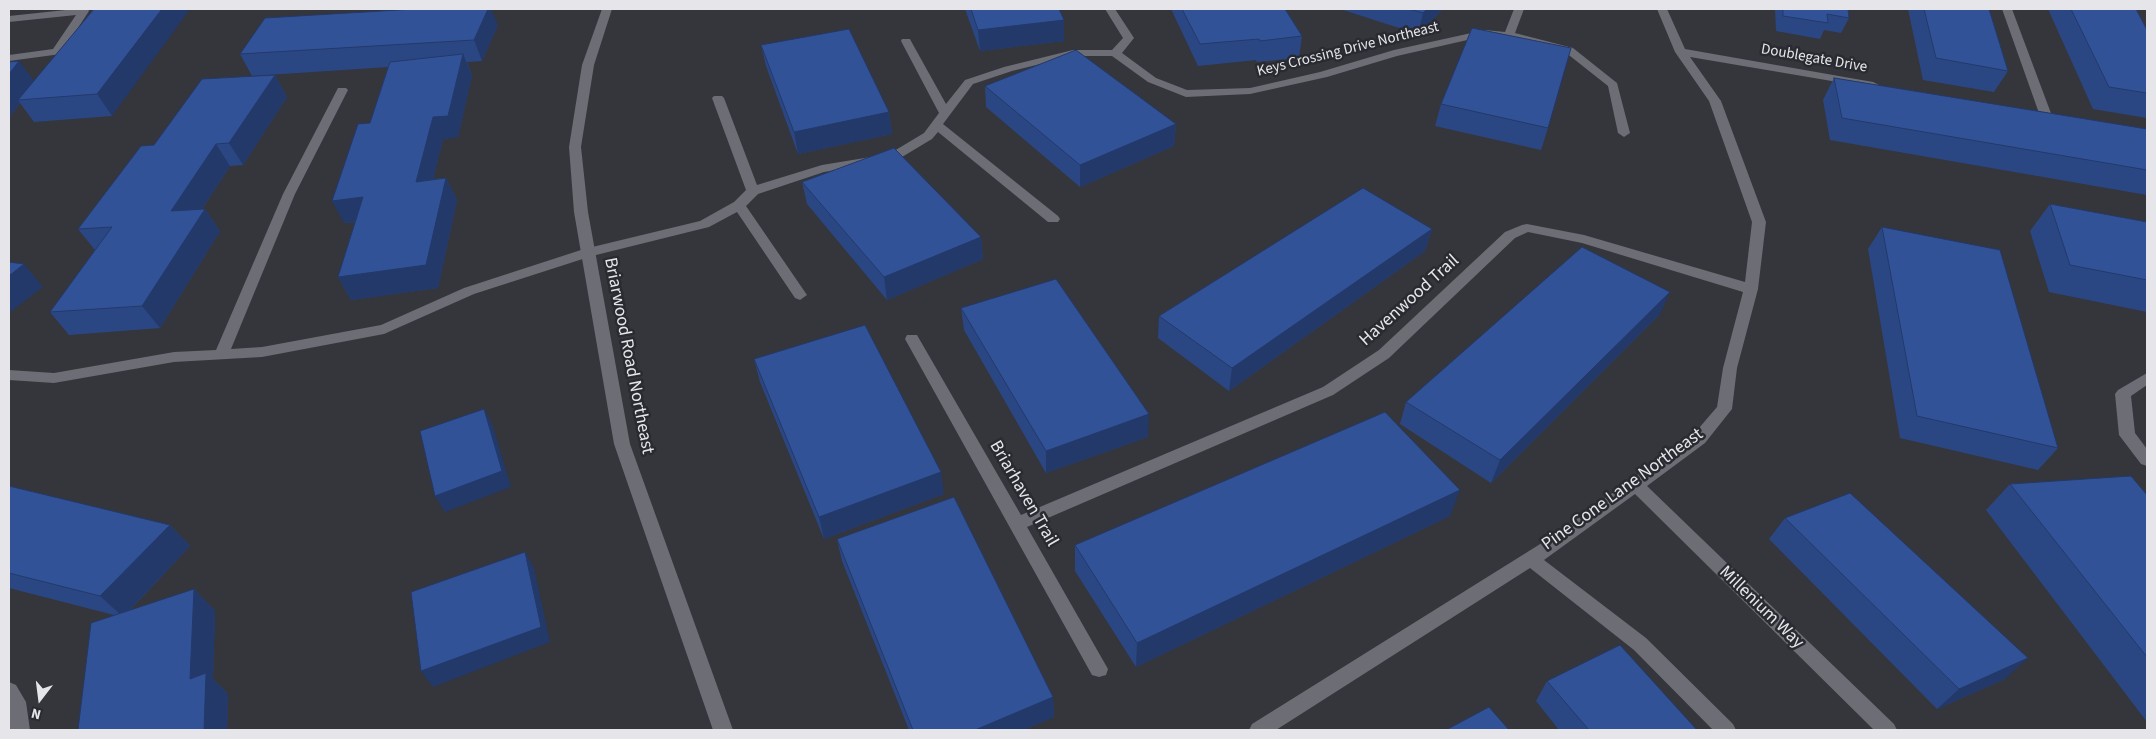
<!DOCTYPE html>
<style>
body{margin:0}
#map{position:relative;width:2156px;height:739px;overflow:hidden;background:#35353c;font-family:"Source Sans 3",sans-serif}
canvas{display:block}
.frame{position:absolute;inset:0;border:10px solid #e6e6ea;pointer-events:none}
.north{position:absolute;left:15px;top:674px;width:50px;height:50px;-webkit-text-stroke:4px #2a2b32;paint-order:stroke;rotate:195deg;font-size:14px;font-weight:700;line-height:20px;text-align:center;color:#e6e6ea}
.north::after{content:'';display:block;margin:auto;width:18px;height:22px;background:#e6e6ea;clip-path:polygon(50% 0,100% 100%,50% 72%,0 100%)}
</style>
<div id="map">
<canvas width="2156" height="739"></canvas>
<div class="frame"></div>
<div class="north">N</div>
</div>
<script>
const g = document.querySelector('canvas').getContext('2d');
g.lineJoin = 'round';
const shape = rows => new Path2D(rows.map(r => 'M' + r).join(''));
function fill(path, color) { g.fillStyle = color; g.fill(path, 'evenodd'); }
function trace(path, color, width, dash) { g.strokeStyle = color; g.lineWidth = width; g.lineCap = dash ? 'butt' : 'round'; g.setLineDash(dash || []); g.stroke(path); }
function drawText(font, color, halo, rows, align = 'center') {
  g.font = font + ' "Source Sans 3",sans-serif'; g.lineWidth = 5; g.setLineDash([]); g.textBaseline = 'middle'; g.strokeStyle = halo; g.fillStyle = color; for (const [text, x, y, turn = 0] of rows) {
    g.save(); g.translate(x, y); g.rotate((+turn || 0) * Math.PI / 180); g.textAlign = isNaN(turn) ? turn : align; if (halo) g.strokeText(text, 0, 0); g.fillText(text, 0, 0); g.restore();
  }
}
const street = shape([
 [75,9,88,9,89,11,61,54,9,61,9,55,53,49,76,15,9,22,9,16,75,9],
 [1105,9,1115,9,1134,38,1122,53,1156,78,1187,90,1250,88,1320,72,1394,50,1485,30,1505,32,1514,9,1524,9,1515,33,1573,48,1617,83,1630,133,1624,137,1618,133,1608,86,1565,52,1525,41,1485,36,1397,56,1327,77,1250,94,1186,97,1148,82,1112,56,1073,56,1012,71,973,84,943,124,1058,216,1060,219,1058,222,1048,222,938,132,932,139,897,160,824,172,758,194,746,206,807,295,800,300,795,298,737,212,709,227,592,256,474,294,384,334,262,357,174,362,54,383,9,380,9,370,54,373,174,352,216,350,283,194,338,88,346,88,348,90,295,194,231,349,262,347,381,325,464,288,584,249,700,221,734,202,746,190,712,98,714,96,722,96,724,98,757,185,822,165,889,154,924,133,939,113,901,41,902,39,910,39,911,41,946,104,965,80,1004,67,1073,50,1112,50,1123,38,1105,9],
 [1657,9,1667,9,1685,49,1873,82,1879,85,1873,88,1690,57,1721,101,1766,222,1758,289,1737,368,1732,409,1705,443,1647,486,1894,724,1897,730,1874,730,1635,494,1544,560,1646,638,1733,724,1736,730,1713,730,1634,650,1530,568,1276,730,1249,730,1252,724,1553,536,1693,435,1717,407,1723,368,1743,292,1582,243,1528,232,1515,238,1389,358,1333,395,1027,527,1108,669,1106,675,1099,677,1092,675,905,339,907,335,917,335,1021,515,1323,387,1379,350,1505,232,1522,225,1527,224,1584,235,1745,282,1752,222,1709,101,1675,52,1657,9],
 [2002,9,2012,9,2052,116,2050,119,2042,119,2040,116,2002,9],
 [2147,373,2147,385,2131,396,2135,433,2147,449,2147,466,2141,464,2119,435,2115,394,2118,390,2147,373],
 [9,682,16,685,26,702,30,730,10,730,9,682]
]);
const secondary = shape([
 [602,9,612,9,594,65,581,147,588,212,630,444,733,730,713,730,614,444,574,212,569,147,582,65,602,9]
]);
const wall = shape([
 [95,9,112,116,34,122,20,103,9,118,9,62,34,81],
 [965,9,1059,9,1064,41,980,51],
 [1171,9,1285,9,1302,36,1299,58,1257,62,1256,60,1198,66],
 [1340,9,1443,9,1418,34],
 [1775,9,1848,9,1849,18,1841,33,1824,30,1820,39,1776,31],
 [1908,9,1989,9,2008,71,1994,92,1923,80],
 [2048,9,2136,9,2147,30,2147,118,2093,109],
 [498,25,482,61,467,62,472,75,458,137,443,139,433,179,446,178,457,200,438,288,351,300,338,277,355,222,344,223,370,123,388,67,252,76,240,54],
 [761,45,889,112,892,134,798,154,766,66],
 [275,75,287,97,243,165,230,166,202,209,205,209,220,231,160,328,69,335,50,312,95,250,78,229],
 [1834,78,2147,129,2147,195,1830,140,1823,100],
 [985,86,1176,124,1174,146,1080,187,986,107],
 [1441,104,1548,128,1541,150,1435,126],
 [802,182,981,237,983,259,887,300,807,204],
 [2050,204,2147,222,2147,312,2049,292,2030,231],
 [1882,227,2058,448,2038,470,1900,438,1868,249],
 [1432,229,1425,251,1229,391,1158,338,1159,316],
 [961,308,1148,437,1046,473,964,330],
 [1660,314,1491,483,1400,424,1406,402],
 [754,359,944,494,824,539,760,382],
 [2010,484,2147,495,2147,722,1986,510],
 [9,486,170,525,190,546,130,610,194,589,215,611,213,679,228,694,227,730,78,730,114,615,9,588],
 [1450,516,1136,667,1075,571,1075,545],
 [1785,518,2005,679,1937,709,1769,539],
 [837,539,1053,697,1054,717,1023,730,909,730,842,561],
 [1547,681,1697,730,1559,730,1536,701]
]);
const shadedWall = shape([
 [162,9,190,9,112,116,97,94],
 [488,9,491,9,498,25,482,61,474,40],
 [1427,9,1443,9,1418,34,1423,13],
 [1064,20,1064,41,980,51,978,30],
 [463,54,472,75,458,137,443,139,427,204,416,182,433,117],
 [19,61,35,82,18,100,20,103,9,118,9,74],
 [275,75,287,97,243,165,229,143],
 [889,112,892,134,798,154,794,132],
 [1176,124,1174,146,1080,187,1080,165],
 [216,144,230,166,186,233,171,211],
 [446,178,457,200,438,288,351,300,338,277],
 [363,197,375,219,344,223,332,201],
 [205,209,220,231,160,328,142,306],
 [1432,229,1425,251,1229,391,1232,368],
 [981,237,983,259,887,300,884,277],
 [24,264,43,287,9,313,9,276],
 [1670,292,1660,314,1491,483,1500,460],
 [484,409,493,426,511,487,445,512,435,496],
 [1149,414,1148,437,1046,473,1046,451],
 [941,472,944,494,824,539,819,517],
 [1460,490,1450,516,1136,667,1137,643],
 [170,525,190,546,123,617,100,596],
 [525,552,534,568,550,642,433,687,421,671],
 [194,589,215,611,213,679,228,694,227,730,204,730,190,679],
 [2028,658,2005,679,1937,709,1959,689],
 [1053,697,1054,717,1023,730,975,730]
]);
const building = shape([
 [94,9,162,9,97,94,18,100,94,9],
 [415,9,488,9,474,40,240,54,265,18,415,9],
 [971,9,1059,9,1064,20,978,30,971,9],
 [1182,9,1285,9,1302,36,1260,41,1259,39,1200,44,1182,9],
 [1409,9,1427,9,1423,13,1409,9],
 [1783,9,1848,9,1849,18,1827,14,1828,23,1783,16,1783,9],
 [1924,9,1989,9,2008,71,1936,58,1924,9],
 [2071,9,2136,9,2147,30,2147,93,2109,87,2071,9],
 [1472,28,1571,48,1548,128,1441,104,1472,28],
 [849,29,889,112,794,132,761,45,849,29],
 [1076,50,1176,124,1080,165,985,86,1076,50],
 [463,54,448,116,433,117,416,182,446,178,426,265,338,277,363,197,332,201,358,124,370,123,390,62,463,54],
 [19,61,9,74,9,62,19,61],
 [275,75,229,143,216,144,171,211,205,209,142,306,50,312,112,227,78,229,141,146,154,145,202,79,275,75],
 [1834,78,2147,129,2147,170,1842,118,1834,78],
 [894,148,981,237,884,277,802,182,894,148],
 [1363,188,1432,229,1232,368,1159,316,1363,188],
 [2050,204,2147,222,2147,280,2070,265,2050,204],
 [1882,227,2000,250,2058,448,1917,416,1882,227],
 [1582,247,1670,292,1500,460,1406,402,1582,247],
 [9,262,24,264,9,276,9,262],
 [1056,279,1149,414,1046,451,961,308,1056,279],
 [865,325,941,472,819,517,754,359,865,325],
 [484,409,502,471,435,496,420,431,484,409],
 [1385,412,1460,490,1137,643,1075,545,1385,412],
 [2131,476,2147,495,2147,657,2010,484,2131,476],
 [9,486,170,525,100,596,9,573,9,486],
 [1850,493,2028,658,1959,689,1785,518,1850,493],
 [954,497,1053,697,975,730,913,730,837,539,954,497],
 [525,552,541,627,421,671,411,592,525,552],
 [194,589,190,679,206,673,204,730,78,730,91,623,194,589],
 [1620,645,1697,730,1589,730,1547,681,1620,645],
 [1489,707,1509,730,1446,730,1489,707]
]);
const farStreetnames = [
 ["Keys Crossing Drive Northeast",1348,50,-14],
 ["Doublegate Drive",1814,59,10]
];
const streetNames = [
 ["Havenwood Trail",1410,301,-42],
 ["Briarwood Road Northeast",628,356,79],
 ["Pine Cone Lane Northeast",1623,490,-36],
 ["Briarhaven Trail",1023,494,60],
 ["Millenium Way",1761,608,44]
];
fill(street, '#6c6d75');
fill(secondary, '#6c6d75');
fill(wall, '#2b4783');
fill(shadedWall, '#23396a');
fill(building, '#325298');
trace(building, '#23396a', 1);
drawText('15px', '#e6e6ea', '#2a2b32', farStreetnames);
drawText('18px', '#e6e6ea', '#2a2b32', streetNames);
</script>
